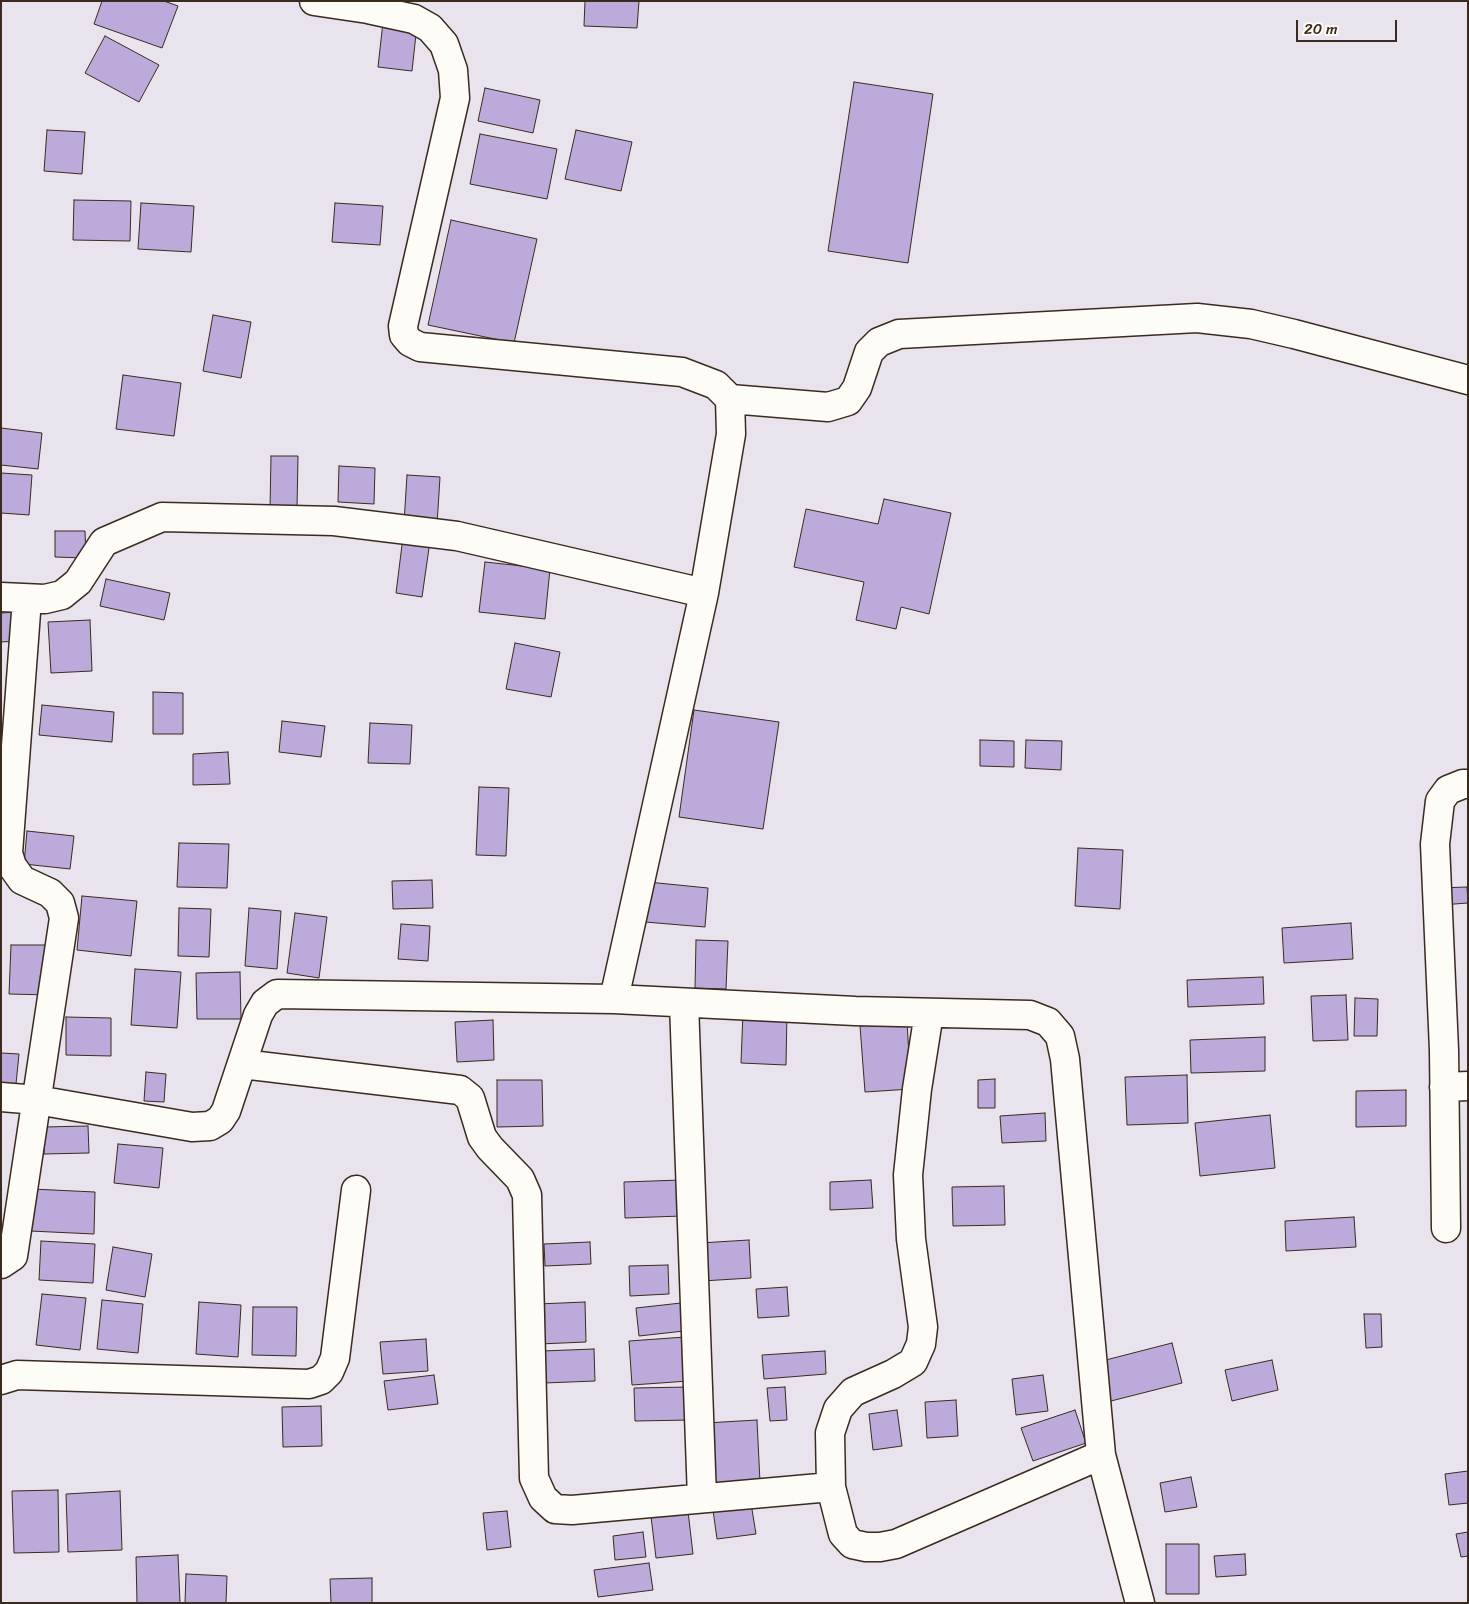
<!DOCTYPE html>
<style>
body{margin:0}
#map{position:relative;width:1469px;height:1604px;overflow:hidden;background:#e9e3ee;font-family:Sriracha,sans-serif}
canvas{display:block}
.frame{position:absolute;inset:0;border:2px solid #3b2a1e;pointer-events:none}
.scale{position:absolute;left:1296px;top:20px;width:101px;height:22px;box-sizing:border-box;border:2px solid #3b2a1e;border-top:0;padding-left:6px;font-size:15px;line-height:18px;white-space:nowrap;color:#3b2a1e;-webkit-text-stroke:4px #fdfcf7;paint-order:stroke}
</style>
<div id="map">
<canvas width="1469" height="1604"></canvas>
<div class="frame"></div>
<div class="scale">20 m</div>
</div>
<script>
const g = document.querySelector('canvas').getContext('2d');
g.lineJoin = 'round';
function fill(path, color) { g.fillStyle = color; g.fill(path, 'evenodd'); }
const shape = rows => new Path2D(rows.map(r => 'M' + r).join(''));
function trace(path, color, width, dash) { g.strokeStyle = color; g.lineWidth = width; g.lineCap = dash ? 'butt' : 'round'; g.setLineDash(dash || []); g.stroke(path); }
const building = shape([
 [102,1,164,1,178,6,162,48,94,24,102,1],
 [585,1,639,1,637,28,584,26,585,1],
 [383,22,417,25,412,71,378,67,383,22],
 [105,36,159,65,139,102,85,73,105,36],
 [854,82,933,94,908,263,828,251,854,82],
 [485,88,540,100,533,133,478,121,485,88],
 [47,130,85,132,82,174,44,171,47,130],
 [576,130,632,142,621,191,565,179,576,130],
 [480,134,557,149,547,199,470,184,480,134],
 [74,200,131,201,130,241,73,240,74,200],
 [141,203,194,206,191,252,138,249,141,203],
 [335,203,383,206,380,245,332,242,335,203],
 [451,220,537,239,514,343,428,325,451,220],
 [213,315,251,322,241,378,203,371,213,315],
 [123,375,181,383,174,436,116,429,123,375],
 [1,428,42,433,38,469,1,465,1,428],
 [271,456,298,456,297,509,270,509,271,456],
 [339,466,375,468,374,504,338,502,339,466],
 [1,473,32,475,29,515,1,513,1,473],
 [407,475,440,477,437,525,404,523,407,475],
 [884,499,951,513,929,614,901,607,896,629,856,620,864,582,794,567,806,509,878,524,884,499],
 [55,531,85,531,86,558,55,557,55,531],
 [403,537,430,541,422,597,396,593,403,537],
 [485,562,550,569,545,619,479,612,485,562],
 [106,579,170,593,164,620,100,606,106,579],
 [16,612,18,641,1,642,1,613,16,612],
 [90,620,92,671,51,673,48,622,90,620],
 [515,643,560,652,551,697,506,689,515,643],
 [153,692,183,693,183,734,153,734,153,692],
 [42,705,114,712,112,742,39,735,42,705],
 [694,710,779,722,763,829,679,817,694,710],
 [282,721,325,726,321,757,279,752,282,721],
 [370,723,412,725,410,764,368,763,370,723],
 [980,740,1014,741,1014,767,980,766,980,740],
 [1026,740,1062,741,1061,770,1025,768,1026,740],
 [228,752,230,784,193,785,193,754,228,752],
 [479,787,509,788,506,856,476,855,479,787],
 [27,831,74,836,70,869,24,864,27,831],
 [179,843,229,844,227,888,177,887,179,843],
 [1078,848,1123,850,1120,909,1075,906,1078,848],
 [432,880,433,908,393,909,392,881,432,880],
 [648,882,708,888,705,927,645,922,648,882],
 [1467,887,1468,903,1441,905,1439,888,1467,887],
 [82,896,137,901,131,956,77,950,82,896],
 [179,908,211,909,209,957,178,956,179,908],
 [249,908,281,911,277,969,245,966,249,908],
 [295,913,327,917,319,978,287,973,295,913],
 [1351,923,1353,959,1284,963,1282,928,1351,923],
 [401,924,430,926,428,961,398,959,401,924],
 [696,940,728,941,726,989,695,988,696,940],
 [11,945,52,945,50,995,9,994,11,945],
 [135,969,181,972,177,1028,131,1025,135,969],
 [240,972,241,1019,197,1019,196,973,240,972],
 [1263,977,1264,1004,1188,1007,1187,980,1263,977],
 [1346,995,1348,1040,1313,1041,1311,996,1346,995],
 [1355,998,1378,999,1377,1036,1354,1036,1355,998],
 [743,1012,787,1013,786,1065,741,1063,743,1012],
 [66,1017,111,1018,111,1056,66,1055,66,1017],
 [493,1020,494,1060,457,1062,455,1022,493,1020],
 [907,1022,911,1089,865,1092,860,1026,907,1022],
 [1265,1037,1265,1071,1191,1073,1190,1040,1265,1037],
 [1,1053,19,1054,15,1094,1,1093,1,1053],
 [146,1072,166,1074,164,1102,144,1101,146,1072],
 [1187,1075,1188,1123,1127,1125,1125,1077,1187,1075],
 [995,1079,995,1108,978,1108,978,1080,995,1079],
 [497,1080,542,1080,543,1126,497,1127,497,1080],
 [1406,1090,1406,1126,1356,1127,1356,1091,1406,1090],
 [1045,1113,1046,1141,1002,1143,1000,1116,1045,1113],
 [1270,1115,1275,1168,1200,1176,1195,1123,1270,1115],
 [88,1126,89,1153,44,1154,44,1127,88,1126],
 [118,1144,163,1148,159,1188,114,1183,118,1144],
 [681,1180,682,1216,625,1218,624,1182,681,1180],
 [871,1180,873,1208,830,1210,830,1182,871,1180],
 [1004,1186,1005,1225,953,1226,952,1187,1004,1186],
 [32,1189,95,1192,94,1234,30,1231,32,1189],
 [1354,1217,1356,1247,1286,1251,1285,1221,1354,1217],
 [749,1240,751,1278,702,1281,700,1243,749,1240],
 [41,1241,95,1244,93,1283,39,1280,41,1241],
 [590,1242,591,1264,545,1266,544,1244,590,1242],
 [113,1247,152,1254,145,1297,106,1290,113,1247],
 [668,1265,669,1294,630,1296,629,1266,668,1265],
 [787,1287,789,1316,758,1318,756,1289,787,1287],
 [42,1294,86,1298,80,1350,36,1345,42,1294],
 [102,1300,143,1304,138,1353,97,1349,102,1300],
 [199,1302,241,1305,238,1357,196,1354,199,1302],
 [585,1302,586,1342,539,1344,538,1304,585,1302],
 [681,1303,684,1331,639,1336,636,1308,681,1303],
 [253,1307,297,1307,296,1356,252,1355,253,1307],
 [1364,1314,1381,1314,1382,1347,1366,1348,1364,1314],
 [685,1337,688,1381,632,1385,629,1341,685,1337],
 [426,1339,428,1371,383,1374,380,1342,426,1339],
 [1172,1343,1182,1383,1107,1402,1098,1362,1172,1343],
 [594,1349,595,1381,544,1383,542,1351,594,1349],
 [825,1351,826,1374,764,1379,762,1355,825,1351],
 [1272,1360,1278,1390,1232,1401,1225,1370,1272,1360],
 [434,1375,438,1404,388,1410,384,1381,434,1375],
 [1043,1375,1048,1411,1016,1415,1012,1379,1043,1375],
 [690,1387,690,1420,635,1421,634,1388,690,1387],
 [785,1387,787,1420,770,1421,767,1388,785,1387],
 [956,1400,958,1436,927,1438,925,1402,956,1400],
 [321,1406,322,1446,283,1447,282,1407,321,1406],
 [897,1410,902,1446,873,1450,869,1414,897,1410],
 [1075,1410,1086,1443,1033,1461,1021,1428,1075,1410],
 [757,1420,760,1482,709,1485,706,1423,757,1420],
 [1468,1471,1468,1503,1449,1505,1445,1474,1468,1471],
 [1191,1477,1197,1507,1165,1512,1160,1483,1191,1477],
 [58,1490,59,1552,14,1553,12,1491,58,1490],
 [120,1491,122,1550,68,1552,66,1494,120,1491],
 [750,1497,756,1534,717,1539,712,1503,750,1497],
 [687,1503,693,1554,656,1558,650,1508,687,1503],
 [507,1511,511,1547,487,1550,483,1513,507,1511],
 [643,1532,646,1557,615,1560,613,1536,643,1532],
 [1468,1532,1468,1556,1461,1557,1456,1534,1468,1532],
 [1166,1544,1199,1544,1199,1594,1166,1594,1166,1544],
 [1245,1554,1246,1575,1216,1577,1214,1556,1245,1554],
 [178,1555,180,1603,137,1603,136,1557,178,1555],
 [649,1563,653,1590,598,1597,594,1570,649,1563],
 [186,1574,227,1576,226,1603,185,1603,186,1574],
 [372,1578,372,1603,331,1603,330,1579,372,1578]
]);
const minor = shape([
 [314,1,368,9,414,19,430,28,444,44,453,70,455,98,403,326,404,335,410,342,420,347,682,372,716,385,730,399,731,434,704,593],
 [730,399,828,407,848,401,857,388,869,352,879,342,899,334,1197,318,1251,324,1294,334,1468,380],
 [1,597,45,599,62,595,78,582,104,542,162,517,334,521,457,536,704,593,614,999,855,1011,1030,1015,1048,1022,1060,1036,1065,1059,1101,1455],
 [684,1003,702,1498],
 [242,1064,460,1090,470,1098,482,1137,490,1148,520,1179,527,1195,534,1478,543,1498,555,1509,572,1510,831,1487,843,1534,852,1544,866,1547,880,1547,896,1544,1101,1455,1140,1603],
 [1444,1087,1468,1086],
 [1,1097,37,1100,192,1127,210,1126,220,1120,226,1111,258,1015,265,1003,277,994,614,999],
 [1446,1228,1444,1050,1435,844,1440,801,1448,790,1463,784,1468,784],
 [1,1264,13,1256,64,918,60,903,50,893,22,880,12,866,8,853,27,599],
 [1,1380,17,1375,309,1384,321,1380,329,1372,335,1358,356,1190],
 [831,1487,830,1433,838,1409,853,1392,893,1374,913,1362,921,1344,923,1327,911,1239,908,1175,917,1089,929,1013]
]);
fill(building, '#bbaada');
trace(building, '#3b2a1e', 1);
trace(minor, '#3b2a1e', 31);
trace(minor, '#fdfcf7', 28);
</script>
